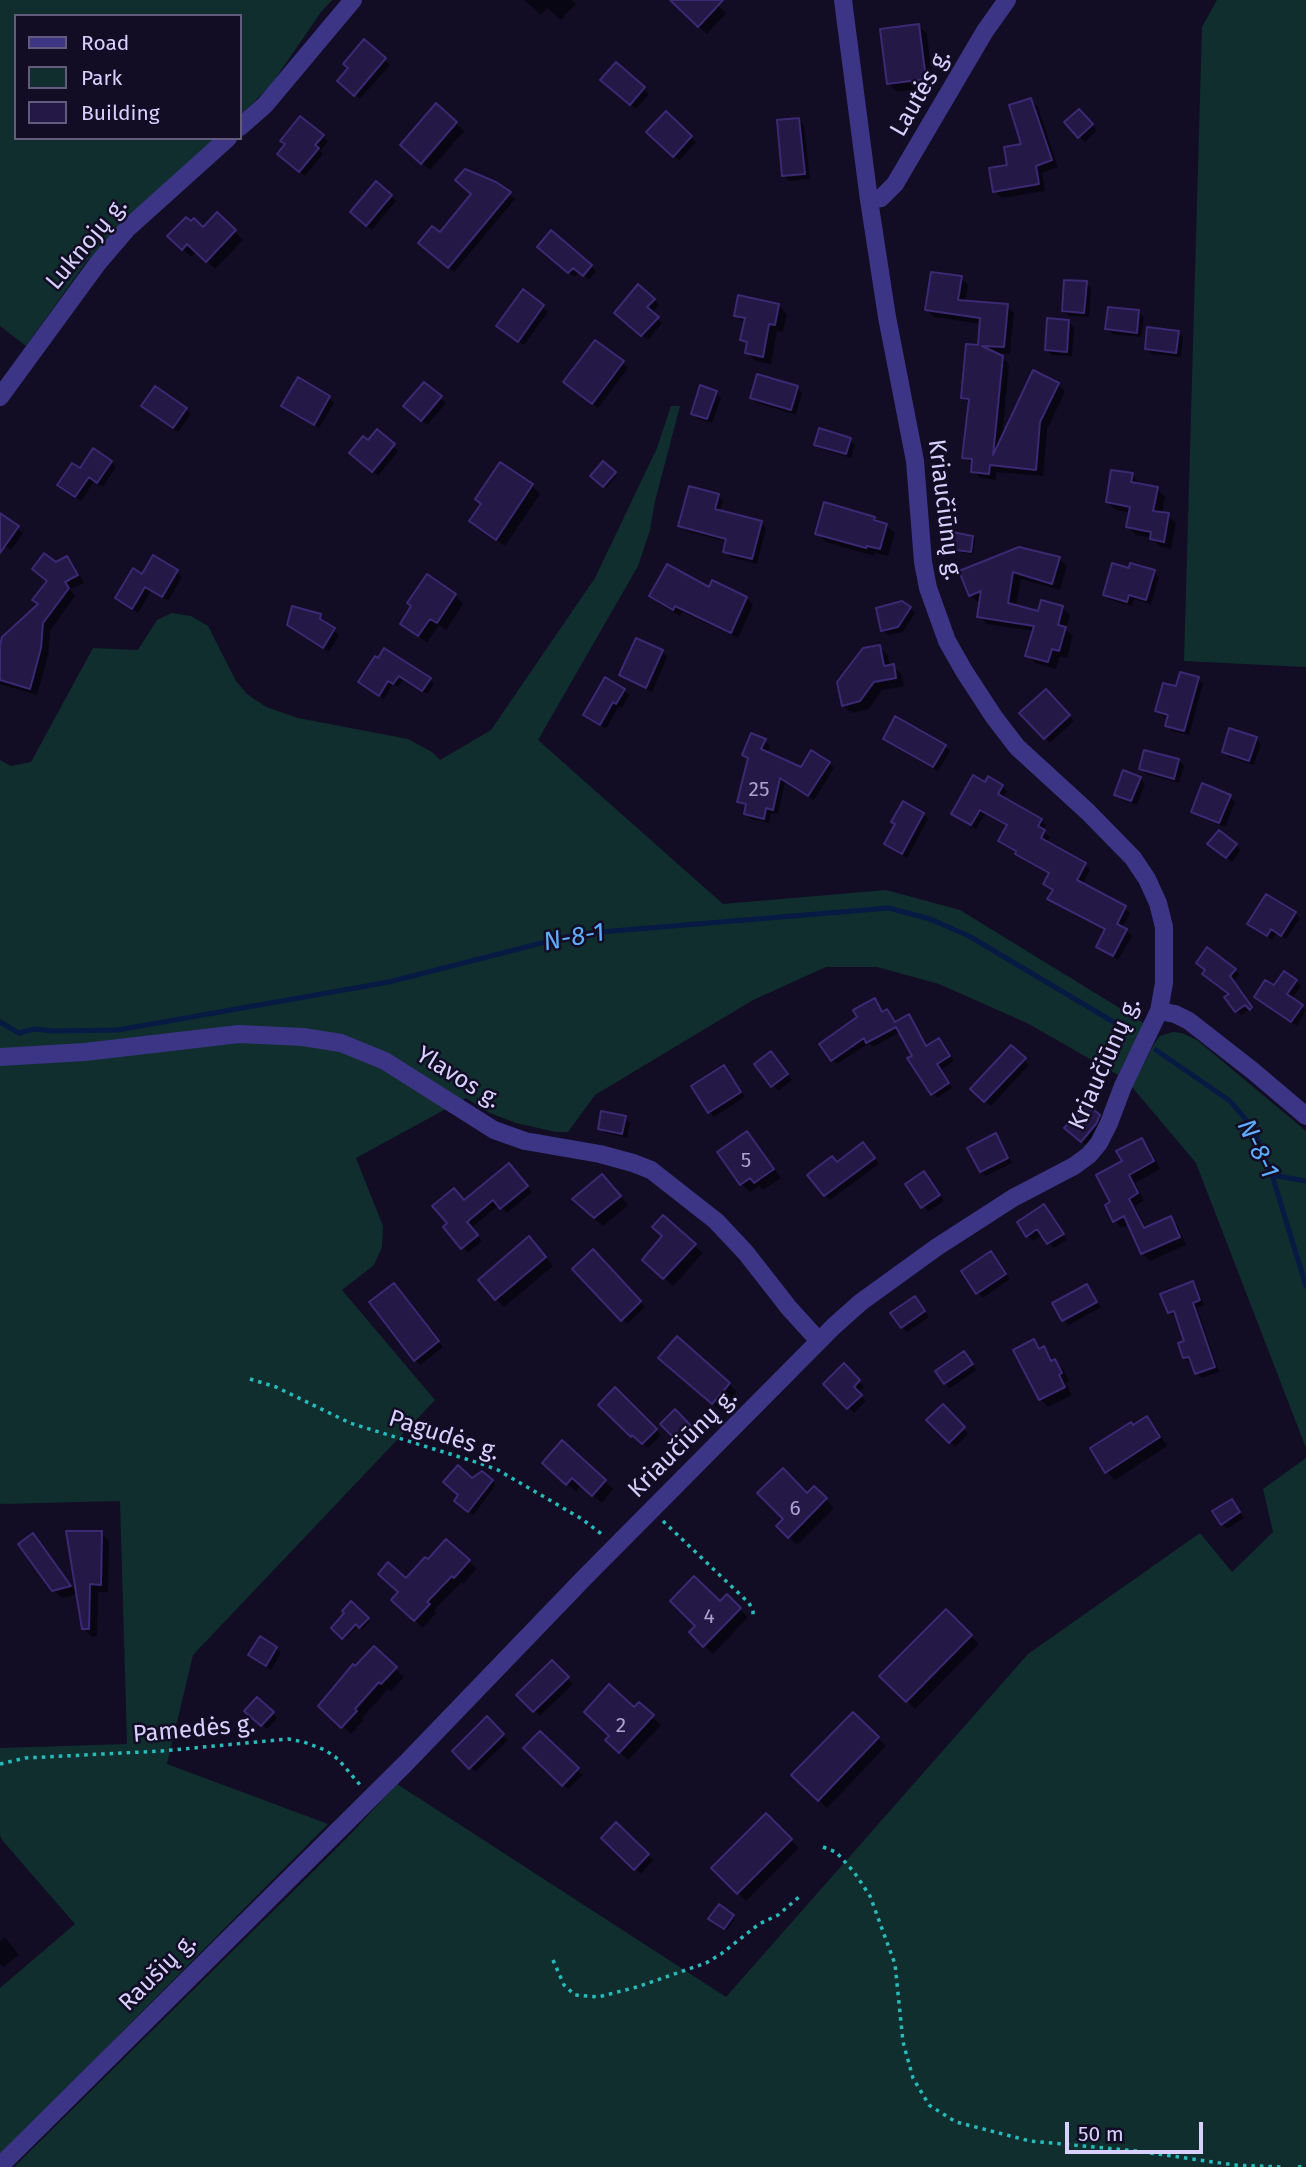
<!DOCTYPE html>
<meta charset="utf-8">
<style>
body{margin:0}
#map{position:relative;width:1306px;height:2167px;overflow:hidden;background:#120d24;font-family:"Fira Sans",sans-serif}
canvas{display:block}
.legend{position:absolute;left:14px;top:14px;width:228px;height:126px;box-sizing:border-box;background:#120d24;border:2px solid #615b7c;margin:0;padding:9px 12px;list-style:none;font-size:21px;color:#d8d0ff}
.legend li{display:flex;align-items:center;gap:14px;height:35px}
.legend b{width:35px;border:2px solid #615b7c}
.scale{position:absolute;left:1065px;top:2122px;width:138px;height:32px;box-sizing:border-box;border:4px solid #d8d0ff;border-top:0;padding-left:9px;font-size:21px;line-height:24px;white-space:nowrap;color:#d8d0ff;-webkit-text-stroke:5px #120d24;paint-order:stroke}
</style>
<div id="map">
<canvas width="1306" height="2167"></canvas>
<ul class="legend">
<li><b style="height:9px;background:#3c3586"></b>Road</li>
<li><b style="height:19px;background:#102e2e"></b>Park</li>
<li><b style="height:19px;background:#231846"></b>Building</li>
</ul>
<div class="scale">50 m</div>
</div>
<script>
const g = document.querySelector('canvas').getContext('2d');
g.lineJoin = 'round';
function fill(path, color) { g.fillStyle = color; g.fill(path, 'evenodd'); }
const shape = rows => new Path2D(rows.map(r => 'M' + r).join(''));
function trace(path, color, width, dash) { g.strokeStyle = color; g.lineWidth = width; g.lineCap = dash ? 'butt' : 'round'; g.setLineDash(dash || []); g.stroke(path); }
function drawText(font, color, halo, rows, align = 'center') {
  g.font = font + ' "Fira Sans",sans-serif'; g.lineWidth = 5; g.setLineDash([]); g.textBaseline = 'middle'; g.strokeStyle = halo; g.fillStyle = color; for (const [text, x, y, turn = 0] of rows) {
    g.save(); g.translate(x, y); g.rotate((+turn || 0) * Math.PI / 180); g.textAlign = isNaN(turn) ? turn : align; if (halo) g.strokeText(text, 0, 0); g.fillText(text, 0, 0); g.restore();
  }
}
const green = shape([
 [0,0,332,0,321,12,271,85,240,116,240,16,16,16,16,138,217,138,87,261,26,346,0,326],
 [1217,0,1306,0,1306,667,1184,661,1202,27],
 [671,406,680,406,655,501,650,530,638,566,538,740,723,904,886,890,960,910,1144,1023,1118,1075,1027,1023,939,984,877,967,826,967,753,1000,595,1095,568,1132,556,1132,516,1123,490,1113,466,1098,356,1158,383,1226,382,1247,374,1265,342,1290,435,1400,193,1655,167,1764,328,1824,0,2155,0,1988,75,1924,2,1840,0,1835,0,1748,127,1744,120,1501,0,1504,0,760,11,766,31,762,93,648,138,650,157,620,172,613,191,616,208,626,236,681,247,694,266,707,298,718,408,739,432,752,440,760,491,730,595,578,657,448],
 [1173,1032,1182,1033,1197,1040,1306,1131,1306,1448,1196,1163,1132,1087,1154,1044,1160,1036],
 [1306,1458,1306,2167,14,2167,345,1840,397,1784,726,1997,1028,1654,1200,1533,1232,1572,1273,1532,1263,1489]
]);
const shadow = shape([
 [524,0,571,0,576,4,561,20,547,8,541,15],
 [672,0,712,0,726,13,707,34],
 [919,26,927,34,933,87,897,92,889,84],
 [384,60,390,65,360,99,345,86,350,69],
 [617,64,649,94,636,109,608,85],
 [1031,100,1038,107,1058,167,1042,173,1045,191,1002,198,995,191,1024,146],
 [1079,111,1097,130,1085,142,1067,123],
 [666,114,696,142,679,161,648,132],
 [799,120,804,125,810,179,789,181,784,176],
 [456,123,464,131,430,170,410,153],
 [323,136,328,141,320,151,323,154,305,176,284,159],
 [495,183,515,199,454,272,426,248],
 [391,196,396,201,372,230,357,217],
 [217,214,243,240,215,269,197,251,191,257,169,236,203,229],
 [544,252,591,266,596,271,589,280,579,272,574,277],
 [961,278,968,285,965,302,1007,306,1014,313,1010,354,992,353,1002,357,1009,364,1002,439,1058,384,1065,391,1047,430,1043,476,996,472,996,480,980,478,973,471,973,465,964,457,970,404,962,397,979,347,981,324,934,317,927,310],
 [1086,283,1091,288,1089,317,1069,316,1063,311],
 [523,292,548,312,524,345,504,331],
 [654,300,659,305,652,313,662,323,648,340,621,318],
 [779,305,787,314,783,332,777,331,771,364,755,361,747,352,748,346,742,340,745,324,736,315],
 [1138,312,1144,317,1141,337,1112,334,1107,329],
 [1068,322,1074,327,1072,356,1052,355,1046,350],
 [1178,332,1183,337,1181,357,1152,354,1146,349],
 [622,363,628,368,598,408,570,387],
 [298,380,329,398,334,403,319,428,288,411,283,405],
 [797,388,802,393,796,415,757,403,752,398],
 [716,392,721,398,712,423,698,419,693,414],
 [440,398,446,403,427,425,411,411],
 [186,409,191,414,178,432,148,411],
 [850,439,855,445,851,458,821,449,816,444],
 [368,442,393,446,398,451,378,476,356,458],
 [111,462,116,467,103,487,94,481,81,501,65,490,80,471],
 [500,464,532,486,540,494,505,546,479,529,471,521,483,505],
 [603,464,616,476,606,488,592,476],
 [1132,475,1140,485,1157,488,1165,497,1162,514,1168,515,1176,523,1171,549,1160,547,1152,538,1136,535,1128,527,1131,513,1116,510,1107,502],
 [718,496,723,501,720,512,761,523,766,528,757,564,730,557,725,551,728,542,686,531,680,525],
 [0,515,23,533,11,550,0,543],
 [874,518,879,523,886,525,895,533,888,556,875,553,874,556,826,542,817,533],
 [973,537,975,539,973,554,953,551,951,548],
 [67,558,74,565,84,583,70,589,75,596,50,631,48,656,37,695,0,684,0,651,39,605,56,564],
 [1059,559,1067,566,1060,590,1021,579,1016,607,1039,613,1062,608,1070,615,1066,630,1073,636,1067,658,1060,656,1056,669,1035,663,1027,655,1034,631,987,624,979,616,981,601,978,602,970,595,961,572],
 [1130,570,1154,572,1159,577,1151,604,1134,599,1132,606,1110,600,1105,594],
 [177,572,182,577,168,601,151,591,138,613,117,598,143,576],
 [427,577,455,595,463,604,446,630,439,625,427,643,402,623],
 [710,590,746,598,753,605,738,638,682,612,680,616,658,603,651,596],
 [910,608,915,613,903,632,888,635,883,630],
 [320,616,325,621,324,624,339,635,329,652,289,625],
 [879,647,888,655,890,667,893,666,901,674,904,686,882,690,869,709,852,713,843,705],
 [662,651,667,657,652,692,626,680,621,675],
 [375,658,430,680,434,684,427,694,404,679,398,687,393,684,384,699,365,686],
 [1198,679,1203,684,1189,735,1172,731,1167,725,1169,718,1162,716,1157,711,1177,688],
 [624,690,629,695,622,708,619,706,606,729,585,715],
 [1046,691,1074,721,1050,743,1022,713],
 [885,738,944,746,950,751,938,771,890,744],
 [1256,739,1261,744,1254,765,1229,757,1224,752],
 [765,741,770,746,767,754,802,769,828,763,834,768,814,800,785,782,778,814,771,813,769,823,751,819,746,813,747,807,739,801,749,760,744,755],
 [1179,760,1184,766,1179,783,1146,774,1141,769],
 [1140,778,1145,784,1137,805,1121,800,1116,794],
 [985,784,1002,786,1007,791,1003,799,1041,820,1046,826,1043,831,1050,837,1046,843,1085,864,1090,870,1082,885,1125,908,1130,913,1122,928,1132,936,1118,960,1098,946,1106,931,1055,904,1050,899,1054,891,1045,884,1050,875,1022,859,1017,852,1000,841,1008,827,985,814,976,829,953,813],
 [1230,796,1235,802,1225,827,1198,816,1193,811],
 [923,814,928,819,907,858,886,844],
 [1236,845,1241,850,1232,862,1215,849],
 [1295,913,1300,918,1286,939,1277,933,1272,940,1250,924],
 [1235,970,1239,974,1234,982,1255,1013,1250,1009,1241,1015,1227,997,1231,994,1204,973],
 [1296,981,1301,986,1292,999,1306,1010,1297,1026,1256,997,1275,988],
 [875,1001,884,1013,887,1011,896,1023,908,1017,913,1021,928,1047,943,1045,954,1061,941,1070,952,1088,937,1098,932,1093,900,1032,873,1047,869,1043,837,1064,832,1060,860,1018],
 [1011,1047,1029,1065,991,1106,973,1089],
 [776,1058,792,1080,778,1091,756,1064],
 [724,1067,745,1097,714,1117,709,1111],
 [1099,1116,1104,1121,1087,1146,1072,1133],
 [625,1118,630,1123,627,1138,605,1133,599,1128],
 [747,1133,755,1141,781,1178,763,1190,759,1186,750,1192,742,1184,720,1152],
 [996,1135,1001,1140,1012,1163,986,1176,981,1171],
 [1141,1140,1149,1147,1160,1169,1135,1183,1144,1201,1135,1206,1147,1229,1170,1218,1178,1226,1186,1245,1150,1261,1142,1253,1130,1224,1122,1228,1115,1221,1113,1202,1124,1162],
 [868,1149,879,1164,830,1200,825,1195,837,1164],
 [514,1170,532,1192,507,1213,499,1205,471,1228,482,1241,468,1253,445,1227,464,1202],
 [929,1179,944,1201,928,1212,908,1184],
 [610,1184,628,1205,603,1226,582,1207],
 [1044,1207,1067,1240,1054,1248,1043,1235,1033,1241,1028,1236],
 [663,1217,703,1253,673,1286,652,1268,664,1237],
 [537,1247,553,1266,504,1307,496,1299],
 [593,1252,645,1307,627,1324,574,1269],
 [991,1253,1010,1279,983,1298,978,1293],
 [1192,1283,1197,1288,1204,1305,1197,1308,1219,1372,1202,1378,1196,1373,1192,1362,1190,1363,1185,1358,1187,1342,1178,1316,1175,1317,1170,1312],
 [1087,1286,1101,1307,1069,1325,1064,1320],
 [399,1290,443,1347,420,1365,371,1303],
 [919,1303,929,1317,907,1332,902,1327],
 [1034,1341,1042,1349,1043,1348,1063,1369,1069,1381,1066,1383,1072,1395,1048,1407,1040,1399],
 [964,1353,977,1370,950,1388,945,1383],
 [669,1366,729,1384,737,1392,721,1411],
 [844,1366,864,1387,858,1393,866,1401,854,1413,825,1384],
 [615,1390,661,1435,648,1448,639,1439,637,1440,601,1405],
 [943,1407,968,1434,955,1447,929,1420],
 [675,1412,700,1438,688,1450,662,1424],
 [1146,1418,1155,1426,1167,1446,1115,1480,1106,1471,1133,1427],
 [562,1442,613,1489,602,1503,581,1485,576,1492,552,1471],
 [472,1481,492,1481,496,1485,473,1515,460,1505],
 [814,1488,834,1508,797,1545,778,1526],
 [1231,1501,1244,1518,1227,1529,1222,1524],
 [68,1532,101,1533,109,1541,108,1592,98,1592,97,1636,92,1637,83,1628],
 [41,1544,78,1594,62,1598,54,1590],
 [469,1561,476,1569,463,1584,461,1582,434,1611,436,1613,423,1628,393,1600,406,1581,428,1562],
 [727,1596,748,1617,713,1654,691,1632],
 [352,1603,370,1621,363,1629,359,1625,345,1639,333,1628],
 [946,1611,979,1644,915,1709,882,1676],
 [276,1648,281,1653,271,1670,250,1655],
 [374,1648,404,1677,391,1691,388,1689,362,1718,364,1720,351,1734,321,1706],
 [552,1662,573,1684,540,1716,519,1695],
 [257,1699,277,1718,267,1729,247,1711],
 [639,1704,661,1725,628,1760,607,1740],
 [853,1714,886,1746,827,1808,794,1775],
 [487,1719,508,1740,475,1772,454,1751],
 [540,1734,583,1775,568,1789,526,1748],
 [766,1815,799,1848,746,1901,713,1868],
 [616,1825,653,1860,641,1874,603,1838],
 [733,1916,735,1918,727,1930,712,1920],
 [5,1937,19,1955,3,1967,0,1964,0,1941]
]);
const stream = shape([
 [0,1022,19,1033,34,1029,53,1031,118,1030,389,982,577,934,889,908,930,919,969,936,1127,1030],
 [1156,1050,1230,1101,1253,1128,1272,1175,1306,1286],
 [1272,1175,1306,1181]
]);
const building = shape([
 [670,0,723,0,698,27,670,0],
 [919,24,926,79,887,84,880,29,919,24],
 [364,39,386,58,354,96,337,81,348,68,343,64,364,39],
 [616,62,645,87,630,105,600,80,616,62],
 [1031,98,1052,160,1036,166,1039,184,993,192,989,168,1007,165,1004,147,1021,144,1009,105,1031,98],
 [436,103,457,122,421,164,400,145,436,103],
 [1079,109,1093,124,1078,138,1064,122,1079,109],
 [666,111,692,136,673,157,646,132,666,111],
 [300,116,324,135,315,145,319,148,299,172,277,154,285,144,280,141,300,116],
 [799,118,805,174,782,176,777,120,799,118],
 [465,169,496,182,511,192,448,268,418,243,432,226,440,232,471,194,455,180,465,169],
 [376,181,392,195,366,226,350,212,376,181],
 [217,212,236,230,206,262,187,244,182,250,167,236,186,217,191,221,194,218,203,227,217,212],
 [551,230,592,265,583,276,573,268,568,273,537,247,551,230],
 [931,272,962,276,958,300,1008,304,1004,347,982,346,1003,356,993,455,1033,370,1059,383,1040,422,1036,470,990,465,989,474,971,472,972,459,962,458,969,399,961,398,966,344,978,345,980,318,925,310,931,272],
 [1064,280,1087,281,1084,313,1062,311,1064,280],
 [638,284,655,299,647,307,659,317,641,336,614,313,638,284],
 [523,289,544,305,518,342,496,326,523,289],
 [738,295,779,304,775,325,769,324,763,357,745,353,747,342,740,340,745,318,734,316,738,295],
 [1108,307,1139,310,1137,333,1105,329,1108,307],
 [1047,318,1069,320,1067,352,1045,350,1047,318],
 [1147,327,1179,331,1176,353,1145,349,1147,327],
 [595,340,624,361,592,404,563,382,595,340],
 [757,374,798,386,791,410,750,398,757,374],
 [298,377,330,396,314,425,281,406,298,377],
 [424,382,442,396,421,421,403,406,424,382],
 [700,385,717,391,707,419,691,414,700,385],
 [155,386,187,408,173,428,141,406,155,386],
 [819,428,851,438,846,454,814,445,819,428],
 [377,429,395,444,372,472,349,453,363,436,368,440,377,429],
 [93,448,112,461,97,483,89,477,75,497,57,485,72,463,80,468,93,448],
 [603,461,616,472,603,487,590,476,603,461],
 [500,462,533,484,496,540,469,521,481,504,475,499,500,462],
 [1111,470,1133,473,1131,482,1158,487,1153,511,1169,513,1164,542,1150,539,1151,532,1126,527,1130,507,1106,502,1111,470],
 [689,486,719,494,715,509,762,521,752,559,723,552,726,539,678,526,689,486],
 [824,502,875,517,874,520,887,524,880,549,867,546,866,548,815,534,824,502],
 [0,513,19,526,0,553,0,513],
 [952,532,973,536,971,552,949,549,952,532],
 [1019,547,1060,557,1052,584,1013,572,1008,603,1038,611,1041,600,1063,606,1058,625,1066,627,1059,651,1052,649,1048,662,1025,656,1034,626,977,617,981,591,969,596,959,571,1019,547],
 [44,553,56,562,67,556,78,575,65,582,69,588,43,623,41,648,30,689,0,680,0,645,2,637,38,604,32,600,47,581,32,569,44,553],
 [153,555,178,570,162,597,145,587,132,609,115,598,133,568,142,574,153,555],
 [1112,563,1129,568,1130,563,1155,570,1146,600,1129,595,1127,602,1103,595,1112,563],
 [667,564,709,587,712,580,747,597,731,633,675,606,673,610,649,596,667,564],
 [427,574,456,594,437,623,430,619,418,636,400,624,411,606,407,603,427,574],
 [902,601,911,607,898,627,881,631,876,608,902,601],
 [292,606,321,614,320,619,335,628,323,648,287,625,292,606],
 [636,638,663,650,646,688,619,675,636,638],
 [880,645,884,666,894,664,896,678,874,682,860,701,842,706,837,682,863,648,880,645],
 [384,648,431,678,422,691,399,676,393,684,388,681,379,696,358,682,375,656,378,658,384,648],
 [1180,672,1199,677,1184,731,1165,726,1168,715,1155,711,1163,683,1176,686,1180,672],
 [605,677,625,689,616,704,613,702,600,725,583,715,605,677],
 [1046,689,1070,715,1044,739,1019,713,1046,689],
 [895,716,946,745,933,767,883,739,895,716],
 [1229,728,1257,737,1249,761,1222,752,1229,728],
 [751,733,766,739,761,749,801,767,811,750,830,762,808,796,780,778,773,810,766,808,764,819,744,814,746,804,737,802,748,758,742,755,751,733],
 [1144,750,1179,759,1174,779,1139,769,1144,750],
 [1123,770,1141,777,1131,801,1114,795,1123,770],
 [973,775,985,782,988,776,1003,785,998,794,1042,819,1038,826,1045,830,1041,838,1086,863,1077,880,1126,906,1117,924,1127,929,1113,956,1096,947,1105,929,1047,899,1053,890,1043,884,1049,873,1015,854,1016,851,998,841,1007,825,980,810,971,825,951,814,973,775],
 [1202,783,1231,795,1219,823,1191,812,1202,783],
 [903,801,924,813,902,854,884,844,895,824,891,822,903,801],
 [1219,830,1237,844,1226,858,1207,844,1219,830],
 [1266,894,1296,912,1281,936,1271,929,1267,936,1247,924,1266,894],
 [1207,947,1236,969,1230,976,1252,1007,1250,1010,1245,1005,1235,1012,1224,997,1229,994,1202,974,1205,970,1196,963,1207,947],
 [1284,971,1297,980,1287,994,1303,1005,1291,1022,1254,997,1265,980,1274,985,1284,971],
 [875,998,882,1012,887,1009,895,1022,909,1014,926,1046,939,1038,950,1056,937,1064,949,1083,931,1095,907,1058,912,1056,896,1027,866,1043,864,1038,831,1061,819,1044,857,1017,853,1010,875,998],
 [1011,1045,1026,1058,984,1102,970,1089,1011,1045],
 [771,1051,788,1074,771,1087,754,1064,771,1051],
 [724,1065,741,1092,708,1113,691,1086,724,1065],
 [1086,1103,1100,1115,1096,1124,1081,1142,1064,1128,1086,1103],
 [601,1111,626,1116,622,1134,598,1129,601,1111],
 [747,1131,774,1169,754,1183,750,1178,740,1185,717,1152,747,1131],
 [996,1133,1008,1158,980,1172,967,1148,996,1133],
 [1142,1138,1154,1161,1129,1175,1138,1193,1129,1199,1144,1228,1171,1216,1180,1237,1141,1254,1124,1216,1113,1222,1105,1205,1110,1202,1096,1175,1122,1161,1116,1151,1142,1138],
 [863,1142,875,1158,824,1196,807,1175,832,1156,837,1162,863,1142],
 [509,1163,528,1186,500,1209,493,1200,467,1222,478,1235,461,1249,443,1227,447,1223,432,1206,454,1188,464,1200,509,1163],
 [924,1171,940,1195,921,1208,905,1184,924,1171],
 [602,1174,621,1196,594,1218,572,1199,602,1174],
 [1044,1204,1064,1234,1047,1244,1037,1229,1026,1237,1017,1222,1044,1204],
 [663,1215,696,1244,663,1279,642,1260,662,1236,652,1227,663,1215],
 [529,1236,546,1257,495,1300,478,1280,529,1236],
 [593,1249,641,1301,621,1321,572,1269,593,1249],
 [991,1251,1006,1274,976,1294,961,1271,991,1251],
 [1193,1281,1200,1300,1193,1303,1215,1367,1195,1374,1189,1357,1183,1358,1178,1343,1184,1341,1174,1311,1168,1313,1160,1294,1193,1281],
 [394,1283,439,1341,414,1361,369,1302,394,1283],
 [1087,1284,1097,1302,1062,1321,1052,1303,1087,1284],
 [915,1296,925,1311,901,1328,890,1313,915,1296],
 [677,1336,730,1383,712,1404,658,1358,677,1336],
 [1034,1339,1039,1349,1044,1346,1051,1361,1055,1359,1062,1373,1059,1375,1065,1387,1039,1400,1013,1350,1034,1339],
 [964,1351,973,1364,944,1384,935,1371,964,1351],
 [844,1363,860,1380,854,1387,862,1395,847,1409,823,1384,844,1363],
 [615,1387,657,1429,642,1444,632,1435,631,1437,598,1405,615,1387],
 [943,1404,965,1427,949,1443,926,1420,943,1404],
 [675,1409,697,1432,682,1446,660,1424,675,1409],
 [1147,1416,1160,1437,1105,1473,1090,1448,1131,1422,1133,1425,1147,1416],
 [562,1440,606,1480,592,1496,572,1478,566,1485,542,1463,562,1440],
 [458,1465,472,1478,482,1471,493,1480,468,1512,454,1501,458,1495,443,1482,458,1465],
 [783,1468,807,1493,814,1486,827,1498,788,1538,776,1526,783,1519,757,1493,783,1468],
 [1232,1499,1240,1512,1221,1525,1212,1511,1232,1499],
 [66,1531,102,1531,101,1585,90,1584,89,1629,82,1629,66,1531],
 [33,1533,71,1586,52,1591,18,1544,33,1533],
 [446,1539,470,1560,454,1578,452,1576,427,1602,430,1604,414,1621,391,1600,398,1592,378,1574,388,1562,406,1578,425,1557,428,1559,446,1539],
 [694,1576,720,1601,727,1594,741,1608,703,1647,689,1632,695,1626,670,1601,694,1576],
 [351,1601,369,1618,359,1628,356,1624,342,1639,331,1628,344,1613,342,1611,351,1601],
 [946,1609,972,1635,906,1702,879,1676,946,1609],
 [260,1636,277,1647,266,1666,248,1655,260,1636],
 [374,1646,397,1667,381,1684,379,1682,355,1709,357,1711,341,1728,318,1706,353,1664,355,1666,374,1646],
 [552,1660,569,1677,533,1712,516,1695,552,1660],
 [609,1684,634,1707,639,1702,654,1715,619,1753,605,1740,609,1736,584,1712,609,1684],
 [257,1697,274,1712,261,1726,244,1711,257,1697],
 [853,1712,879,1737,818,1801,791,1775,853,1712],
 [487,1716,504,1734,469,1769,452,1751,487,1716],
 [540,1731,579,1768,562,1786,523,1748,540,1731],
 [766,1813,792,1839,737,1894,711,1868,766,1813],
 [616,1822,649,1854,634,1870,601,1838,616,1822],
 [719,1904,734,1915,724,1929,708,1919,719,1904]
]);
const path = shape([
 [250,1379,276,1387,350,1423,479,1463,498,1470,582,1519,604,1536],
 [663,1521,749,1603,753,1611,753,1617],
 [0,1764,25,1758,162,1751,288,1739,304,1742,325,1750,338,1759,361,1786],
 [823,1847,836,1852,854,1872,870,1896,895,1964,903,2042,913,2078,929,2105,956,2122,1030,2141,1137,2151,1234,2165,1281,2167],
 [553,1960,564,1985,575,1995,598,1997,637,1987,706,1963,721,1954,759,1924,778,1915,799,1897],
 [1298,2167,1306,2166]
]);
const street = shape([
 [240,127,265,105,353,0],
 [869,200,881,198,895,184,985,31,1007,0],
 [0,397,98,263,128,228,228,138],
 [1159,1011,1175,1014,1189,1021,1253,1071,1306,1116],
 [0,1057,85,1052,239,1034,303,1037,341,1043,385,1061,494,1130,525,1141,600,1154,633,1163,651,1170,716,1221,746,1253,789,1308,819,1341],
 [0,2166,406,1763,586,1576,834,1326,861,1302,937,1247,1013,1198,1074,1166,1089,1155,1099,1143,1109,1123,1123,1086,1159,1011,1164,983,1164,927,1158,903,1147,879,1133,858,1088,812,1017,747,994,717,964,671,947,641,928,588,923,562,915,461,887,317,869,200,843,0]
]);
const numberNames = [
 ["25",759,790],
 ["5",746,1161],
 ["6",795,1509],
 ["4",709,1617],
 ["2",621,1726]
];
const streetNames = [
 ["Lautės g.",921,93,-60],
 ["Luknojų g.",87,244,-50],
 ["Kriaučiūnų g.",944,510,83],
 ["Kriaučiūnų g.",1105,1064,-66],
 ["Ylavos g.",458,1078,32],
 ["Pagudės g.",444,1436,18],
 ["Kriaučiūnų g.",683,1444,-45],
 ["Pamedės g.",194,1730,-5],
 ["Raušių g.",158,1973,-45]
];
const waterNames = [
 ["N-8-1",574,938,-10],
 ["N-8-1",1257,1149,64]
];
fill(green, '#102e2e');
fill(shadow, '#0007');
trace(stream, '#071a43', 5);
fill(building, '#231846');
trace(building, '#3b2973', 2);
trace(path, '#28bbb9', 3.5, [3.5, 5]);
trace(street, '#3c3586', 18);
drawText('21px', '#aba2d1', null, numberNames);
drawText('24px', '#d8d0ff', '#120d24', streetNames);
drawText('italic 26px', '#5eadff', '#120d24', waterNames);
</script>
